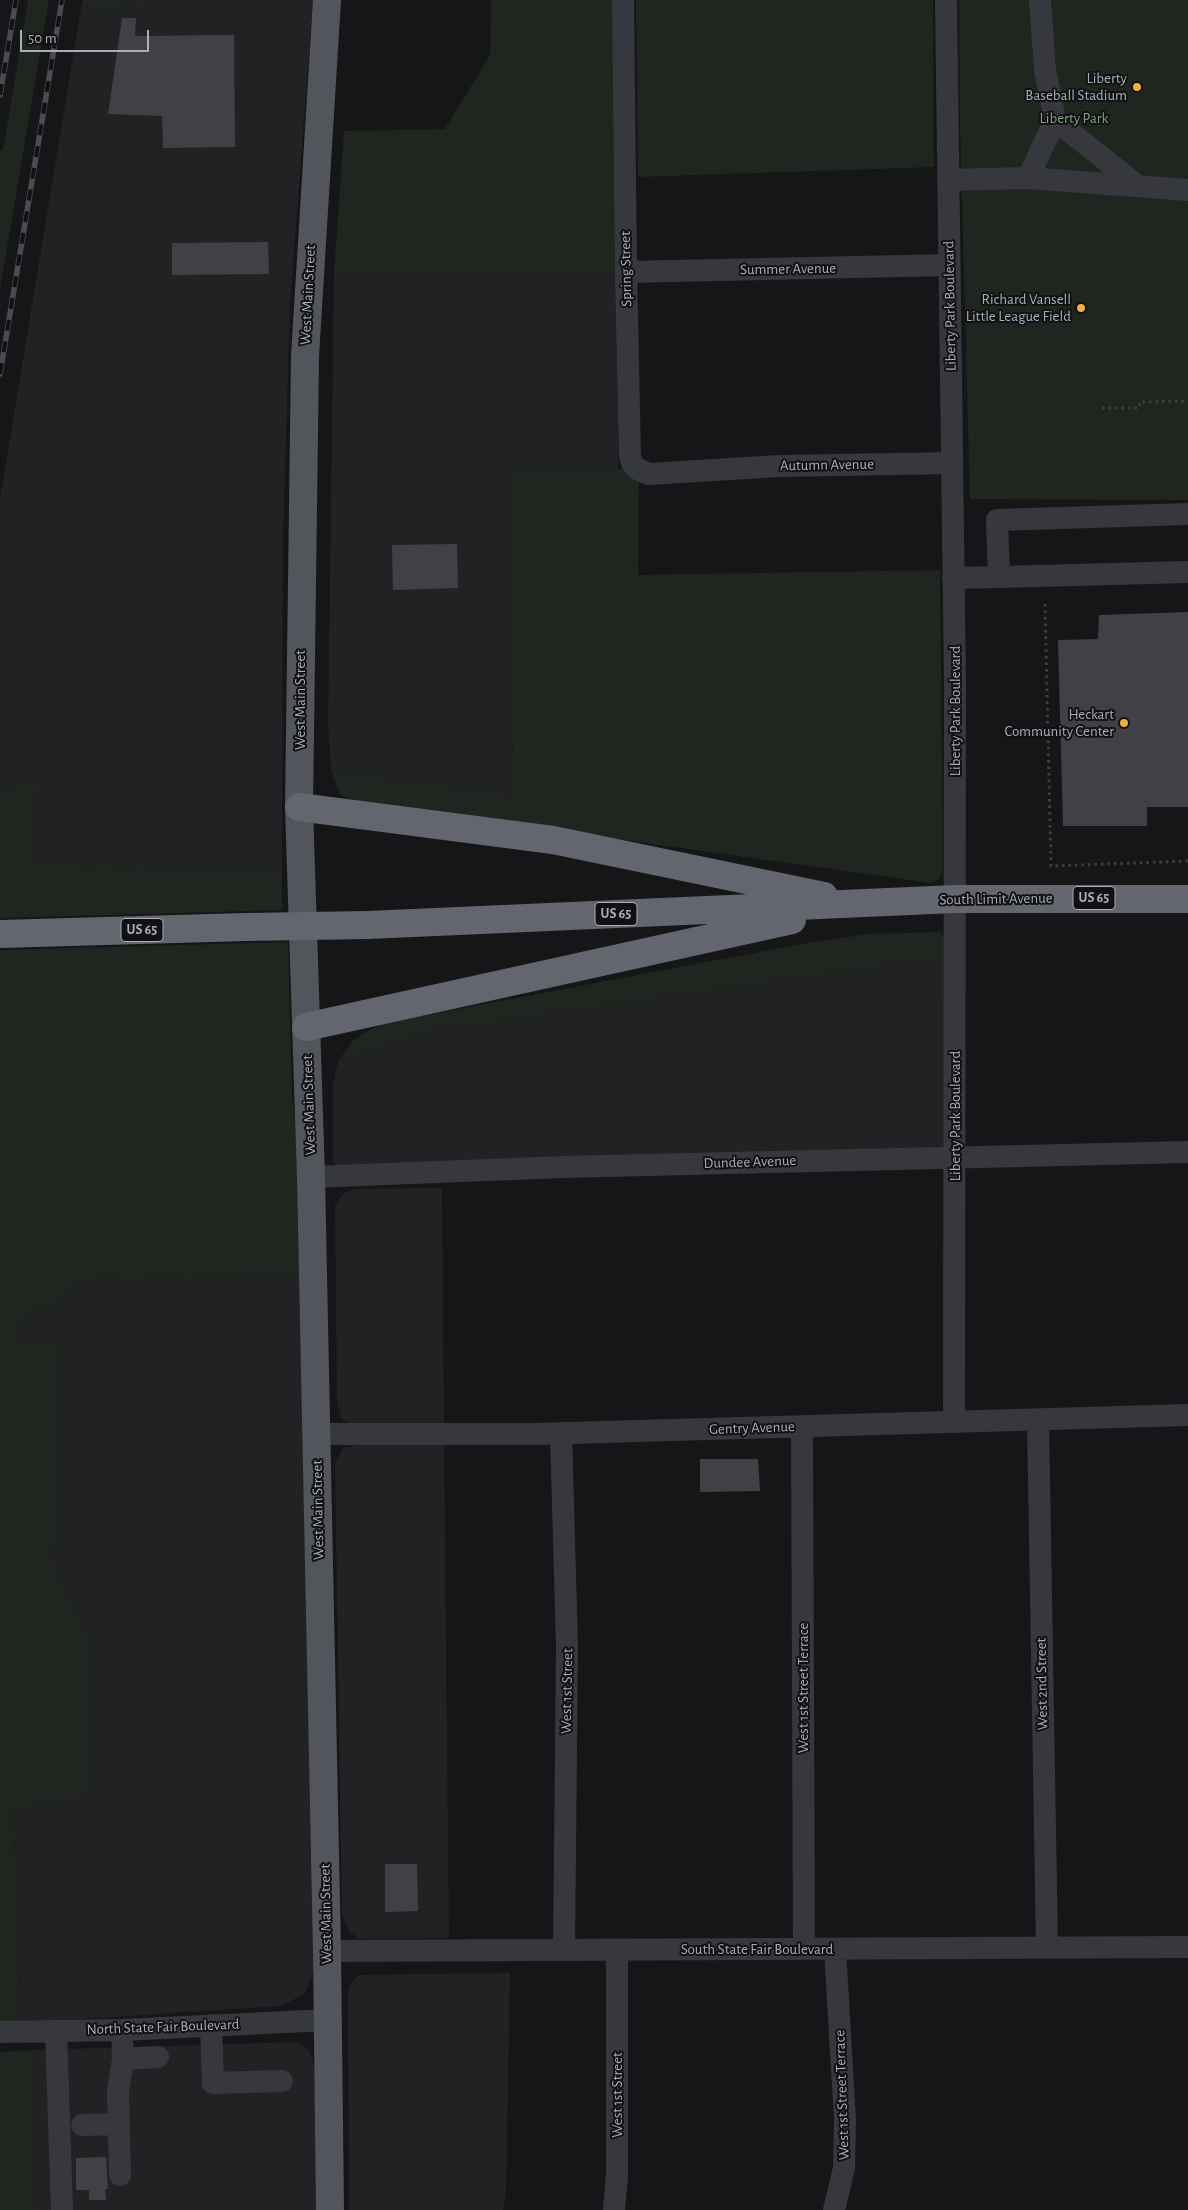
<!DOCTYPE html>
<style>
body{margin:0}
#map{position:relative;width:1188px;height:2210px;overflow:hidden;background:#161618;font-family:"Alegreya Sans",sans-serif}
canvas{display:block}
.scale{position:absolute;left:20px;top:30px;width:129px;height:22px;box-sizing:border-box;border:2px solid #a8adb8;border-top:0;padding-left:6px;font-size:15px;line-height:18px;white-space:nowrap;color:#a8adb8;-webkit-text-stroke:4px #111113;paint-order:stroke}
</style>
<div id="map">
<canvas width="1188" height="2210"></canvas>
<div class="scale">50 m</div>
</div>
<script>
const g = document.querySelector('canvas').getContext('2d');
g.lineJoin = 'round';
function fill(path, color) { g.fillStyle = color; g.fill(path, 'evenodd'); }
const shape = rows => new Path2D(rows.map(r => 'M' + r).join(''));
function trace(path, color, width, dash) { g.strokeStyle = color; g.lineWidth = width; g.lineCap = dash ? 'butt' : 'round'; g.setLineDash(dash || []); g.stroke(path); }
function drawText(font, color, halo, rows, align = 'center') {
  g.font = font + ' "Alegreya Sans",sans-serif'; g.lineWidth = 4; g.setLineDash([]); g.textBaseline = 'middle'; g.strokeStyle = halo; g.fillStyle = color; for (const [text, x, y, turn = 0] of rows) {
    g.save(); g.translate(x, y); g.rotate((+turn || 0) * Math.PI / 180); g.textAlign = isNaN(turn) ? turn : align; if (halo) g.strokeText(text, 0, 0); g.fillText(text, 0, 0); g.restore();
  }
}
const built = shape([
 [313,0,290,305,283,542,282,871,32,864,39,775,0,792,0,499,81,8],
 [621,271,618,470,510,471,513,795,331,770,328,725,334,274],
 [949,956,948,1145,935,1155,343,1170,333,1162,333,1084,338,1061,441,1028,516,1019],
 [442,1188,444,1426,353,1426,341,1418,337,1402,335,1205,343,1194,354,1189],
 [302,1275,315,1968,305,1994,280,2006,21,2023,13,1805,90,1795,88,1633,54,1568,61,1340,17,1345,25,1314,60,1303,77,1279],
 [444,1444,449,1938,360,1939,349,1931,342,1914,335,1464,343,1448,358,1445],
 [510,1973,506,2193,503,2210,349,2210,348,1988,358,1975],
 [298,2042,310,2052,316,2073,319,2210,37,2210,34,2050]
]);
const green = shape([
 [28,0,49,0,0,289,0,151,3,150],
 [83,0,312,0,81,8],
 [491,0,619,0,621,271,334,274,344,131,445,129,490,55],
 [636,0,933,0,934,167,638,177],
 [959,0,1188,0,1188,500,970,499,960,125],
 [639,469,638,575,940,570,943,865,940,878,931,883,360,803,340,795,331,770,513,795,510,471],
 [39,775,32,864,282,871,282,910,0,918,0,792],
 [940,932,948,941,949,956,516,1019,441,1028,338,1061,353,1041,367,1031,389,1022,807,943,868,934],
 [288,942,292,1096,300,1156,302,1275,77,1279,60,1303,25,1314,17,1344,61,1340,54,1568,88,1633,91,1795,13,1806,21,2023,0,2024,0,950],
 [34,2050,37,2210,0,2210,0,2052]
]);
const building = shape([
 [122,18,136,18,135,36,234,35,235,147,163,148,162,116,108,114],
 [268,242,269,274,172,275,172,243],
 [457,544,458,588,393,590,392,545],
 [1188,612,1188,807,1147,807,1147,826,1063,826,1058,640,1098,639,1099,615],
 [700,1459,758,1459,760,1491,700,1492],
 [385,1864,417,1864,418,1911,385,1912],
 [106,2157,108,2189,105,2189,106,2200,89,2200,89,2190,76,2190,76,2158]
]);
const path = shape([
 [1102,408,1139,408,1140,402,1188,401],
 [1045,604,1051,866,1188,861]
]);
const minor = shape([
 [623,0,626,272,630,456,632,463,637,469,649,474,779,466,952,463],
 [946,0,955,683,954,1422],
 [1055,120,1138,186],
 [1028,178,1055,120,1045,70,1040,0],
 [948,180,1028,178,1188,190],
 [626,272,949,265],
 [999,577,1188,572],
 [953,578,999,577,997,520,1188,514],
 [311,1177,564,1167,1188,1152],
 [1038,1420,1047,1947],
 [802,1426,804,1949],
 [561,1433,567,1646,564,1950],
 [317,1434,535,1434,1188,1415],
 [327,1951,1188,1947],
 [211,2025,213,2083,282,2081],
 [56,2031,62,2210],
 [0,2032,122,2030,327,2020],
 [123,2059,158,2057],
 [82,2125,119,2124],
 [120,2175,118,2092,123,2059,122,2030],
 [614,2210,617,2175,617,1950],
 [834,2210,844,2168,845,2120,835,1949]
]);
const major = shape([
 [327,0,305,356,299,807,311,1177,327,1951,330,2210]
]);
const highway = shape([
 [299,807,553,840,824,896],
 [368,925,955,899,1188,899],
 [0,934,246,927],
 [306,1027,792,920]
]);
const rail = shape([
 [0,95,16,0],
 [0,374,62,0]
]);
const highwayBridge = shape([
 [246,927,368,925]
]);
const markers = [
 [1137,87,5,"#f2b134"],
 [1081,308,5,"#f2b134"],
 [1124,723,5,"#f2b134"]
];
const shields = [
 [1094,898,42],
 [616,914,42],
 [142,930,42]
];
const shieldNames = [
 ["US 65",1094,898],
 ["US 65",616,914],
 ["US 65",142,930]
];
const poiNames = [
 ["Liberty",1127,78],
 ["Baseball Stadium",1127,95],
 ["Richard Vansell",1071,299],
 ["Little League Field",1071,316],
 ["Heckart",1114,714],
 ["Community Center",1114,731]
];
const parkNames = [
 ["Liberty Park",1074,118]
];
const streetNames = [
 ["Spring Street",626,269,-91],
 ["Summer Avenue",788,269,-1],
 ["West Main Street",308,295,-87],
 ["Liberty Park Boulevard",950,306,-91],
 ["Autumn Avenue",827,465,-1],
 ["West Main Street",300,700,-90],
 ["Liberty Park Boulevard",955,711,-90],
 ["South Limit Avenue",996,899,-1],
 ["West Main Street",309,1105,-92],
 ["Liberty Park Boulevard",955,1116,-90],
 ["Dundee Avenue",750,1162,-2],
 ["Gentry Avenue",752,1428,-2],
 ["West Main Street",318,1510,-91],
 ["West 2nd Street",1042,1684,-91],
 ["West 1st Street Terrace",803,1688,-90],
 ["West 1st Street",567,1691,-89],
 ["West Main Street",326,1914,-91],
 ["South State Fair Boulevard",757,1949],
 ["North State Fair Boulevard",163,2027,-2],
 ["West 1st Street",617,2095,-90],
 ["West 1st Street Terrace",842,2095,-92]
];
fill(built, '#222225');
fill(green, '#1e261f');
fill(building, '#404145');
trace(path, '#3d3f44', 3, [2.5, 4]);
trace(minor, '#37383d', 22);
trace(major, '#53555c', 28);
trace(highway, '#63666e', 28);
trace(rail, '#4a4c52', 5.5);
trace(rail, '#111113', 4, [11]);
trace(highwayBridge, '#63666e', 28);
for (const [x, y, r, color] of markers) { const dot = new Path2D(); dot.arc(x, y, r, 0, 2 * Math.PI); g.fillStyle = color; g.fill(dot); trace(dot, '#111113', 2); }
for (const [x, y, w] of shields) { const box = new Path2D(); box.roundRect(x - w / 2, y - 11.5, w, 23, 4); g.fillStyle = '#111113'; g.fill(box); trace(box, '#a8adb8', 1); }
drawText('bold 14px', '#a8adb8', null, shieldNames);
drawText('15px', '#a8adb8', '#111113', poiNames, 'right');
drawText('15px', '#7fa381', '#111113', parkNames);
drawText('15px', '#a8adb8', '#111113', streetNames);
</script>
